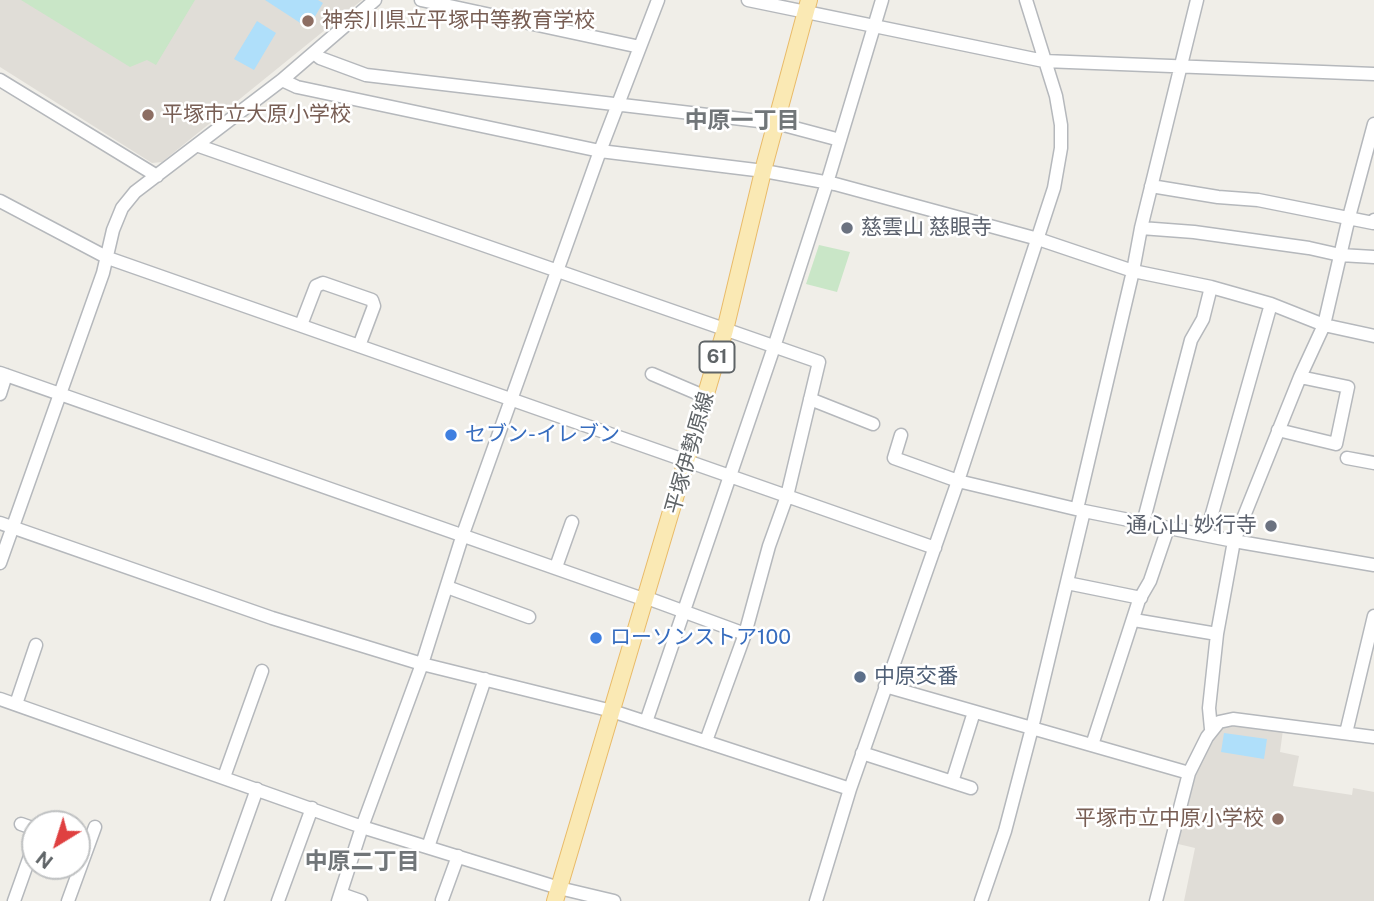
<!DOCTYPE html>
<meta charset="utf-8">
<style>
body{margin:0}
#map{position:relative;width:1374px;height:901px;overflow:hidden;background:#f0eee8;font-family:"Public Sans",sans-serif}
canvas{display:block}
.north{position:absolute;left:21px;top:810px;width:70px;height:70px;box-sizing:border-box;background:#fff;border:2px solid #bfc1c2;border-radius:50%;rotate:218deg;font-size:19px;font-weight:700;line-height:28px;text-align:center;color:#5f6467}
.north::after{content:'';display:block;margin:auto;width:24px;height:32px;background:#df4040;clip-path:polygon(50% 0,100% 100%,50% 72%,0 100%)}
</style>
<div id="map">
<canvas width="1374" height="901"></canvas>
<div class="north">N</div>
</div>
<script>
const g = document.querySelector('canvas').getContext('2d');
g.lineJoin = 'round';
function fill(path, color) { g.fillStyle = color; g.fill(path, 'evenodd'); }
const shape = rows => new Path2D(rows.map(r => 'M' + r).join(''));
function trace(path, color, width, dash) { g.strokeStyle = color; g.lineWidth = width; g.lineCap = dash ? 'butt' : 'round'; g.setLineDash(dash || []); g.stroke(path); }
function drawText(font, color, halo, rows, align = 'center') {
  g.font = font + ' "Public Sans","Noto Sans JP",sans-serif'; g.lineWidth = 5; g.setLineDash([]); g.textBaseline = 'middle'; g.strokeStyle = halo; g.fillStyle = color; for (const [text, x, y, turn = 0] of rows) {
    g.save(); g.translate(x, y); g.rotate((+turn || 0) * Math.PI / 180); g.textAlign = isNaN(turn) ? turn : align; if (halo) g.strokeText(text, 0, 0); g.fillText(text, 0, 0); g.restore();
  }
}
const education = shape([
 [0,0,362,0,162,162,152,163,0,67],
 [1224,724,1283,730,1280,752,1299,756,1293,786,1352,795,1353,788,1374,792,1374,901,1184,901,1195,848,1174,843,1200,762,1214,734]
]);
const green = shape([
 [21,0,195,0,156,65,147,60,130,67],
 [819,245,850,252,837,292,806,284]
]);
const water = shape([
 [265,0,318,0,323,3,308,28],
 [257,21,276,33,254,70,234,59],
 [1224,733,1267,739,1264,759,1221,752]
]);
const minor = shape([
 [421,0,640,47],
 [748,0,1044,61,1374,74],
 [314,53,320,58,366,75,776,123,840,140],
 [0,80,157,176],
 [282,80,297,87,600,151,764,171,835,184,1038,239,1133,271,1211,287,1271,304,1324,325,1374,336],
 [199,146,819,362,787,496,769,546,745,634,706,741],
 [1151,186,1218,197,1258,200,1373,223,1374,220],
 [0,201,108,258,935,548],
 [1141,228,1194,232,1309,248,1340,255,1374,257],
 [301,325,316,286,323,283,372,300,374,306,359,346],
 [0,373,646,600],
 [652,374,706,397],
 [0,394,6,375],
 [810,399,873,424],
 [1278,430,1336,444,1348,387,1300,377],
 [901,435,894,458,958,481,1084,511,1234,541,1374,565],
 [1347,458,1374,463],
 [1077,509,1133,271,1141,228,1197,0],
 [0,523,272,618,422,664,612,711,850,789],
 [1143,523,1191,340,1203,319,1211,287],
 [1206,535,1271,304],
 [0,563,103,273,113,230,122,208,135,192,282,80,375,0],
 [556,567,572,522],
 [1067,583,1141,598],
 [447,587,529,617],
 [647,598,745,634],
 [1134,620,1217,634],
 [885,686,1189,773],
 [0,699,362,827,559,888,614,901],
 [16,704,36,645],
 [646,722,774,347,827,183,882,0],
 [1211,729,1209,708,1217,634,1234,541,1300,377,1324,325,1349,217,1374,124],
 [1346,733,1374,616],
 [1092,745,1139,600,1150,581,1168,528],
 [862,753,971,788],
 [224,777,262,671],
 [952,782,974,712],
 [21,824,35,829],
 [428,847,485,679],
 [341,894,361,901],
 [442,900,458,856],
 [14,901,35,842],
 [68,901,95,827],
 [217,901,257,789],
 [278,901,312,808],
 [338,901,362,827,422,664,463,534,600,151,658,0],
 [816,901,850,789,958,481,1054,188,1061,148,1061,125,1056,96,1026,0],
 [981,901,1005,831,1032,728,1084,511],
 [1156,901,1189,773,1207,737,1219,722,1233,719,1374,737]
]);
const major = shape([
 [555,901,725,330,765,163,809,0]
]);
const markers = [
 [308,21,7,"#8d6e63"],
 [148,115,7,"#8d6e63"],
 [847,228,7,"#6b7280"],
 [451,435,7,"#3f7fe0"],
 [1271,526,7,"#6b7280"],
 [596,638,7,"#3f7fe0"],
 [860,677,7,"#5c6f8a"],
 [1278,819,7,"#8d6e63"]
];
const shields = [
 [717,357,35]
];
const shieldNames = [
 ["61",717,357]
];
const educationNames = [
 ["神奈川県立平塚中等教育学校",322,21],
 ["平塚市立大原小学校",162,115],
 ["平塚市立中原小学校",1264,819,"right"]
];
const worshipNames = [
 ["慈雲山 慈眼寺",861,228],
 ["通心山 妙行寺",1257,526,"right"]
];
const shopNames = [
 ["セブン-イレブン",465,435],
 ["ローソンストア100",610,638]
];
const streetNames = [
 ["平塚伊勢原線",690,453,-74]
];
const serviceNames = [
 ["中原交番",874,677]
];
const neighbourhoodNames = [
 ["中原一丁目",742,121],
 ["中原二丁目",362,862]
];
fill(education, '#e0ddd7');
fill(green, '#c9e6c7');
fill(water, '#afdffa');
trace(minor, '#b5b8bc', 15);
trace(major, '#e9bb69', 18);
trace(minor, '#fff', 12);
trace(major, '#fae9b4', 16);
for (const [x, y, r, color] of markers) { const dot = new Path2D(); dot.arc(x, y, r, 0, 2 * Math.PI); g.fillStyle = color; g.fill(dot); trace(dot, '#fff', 2.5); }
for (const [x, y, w] of shields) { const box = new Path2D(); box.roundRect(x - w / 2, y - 15.5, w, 31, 5); g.fillStyle = '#fff'; g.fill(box); trace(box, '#5f6467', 2); }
drawText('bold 19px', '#5f6467', null, shieldNames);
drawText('21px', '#785e54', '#fff', educationNames, 'left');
drawText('21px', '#5b616d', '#fff', worshipNames, 'left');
drawText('21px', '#366cbe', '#fff', shopNames, 'left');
drawText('21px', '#5f6467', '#fff', streetNames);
drawText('21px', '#4e5e75', '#fff', serviceNames, 'left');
drawText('bold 23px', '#717679', '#fff', neighbourhoodNames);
</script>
